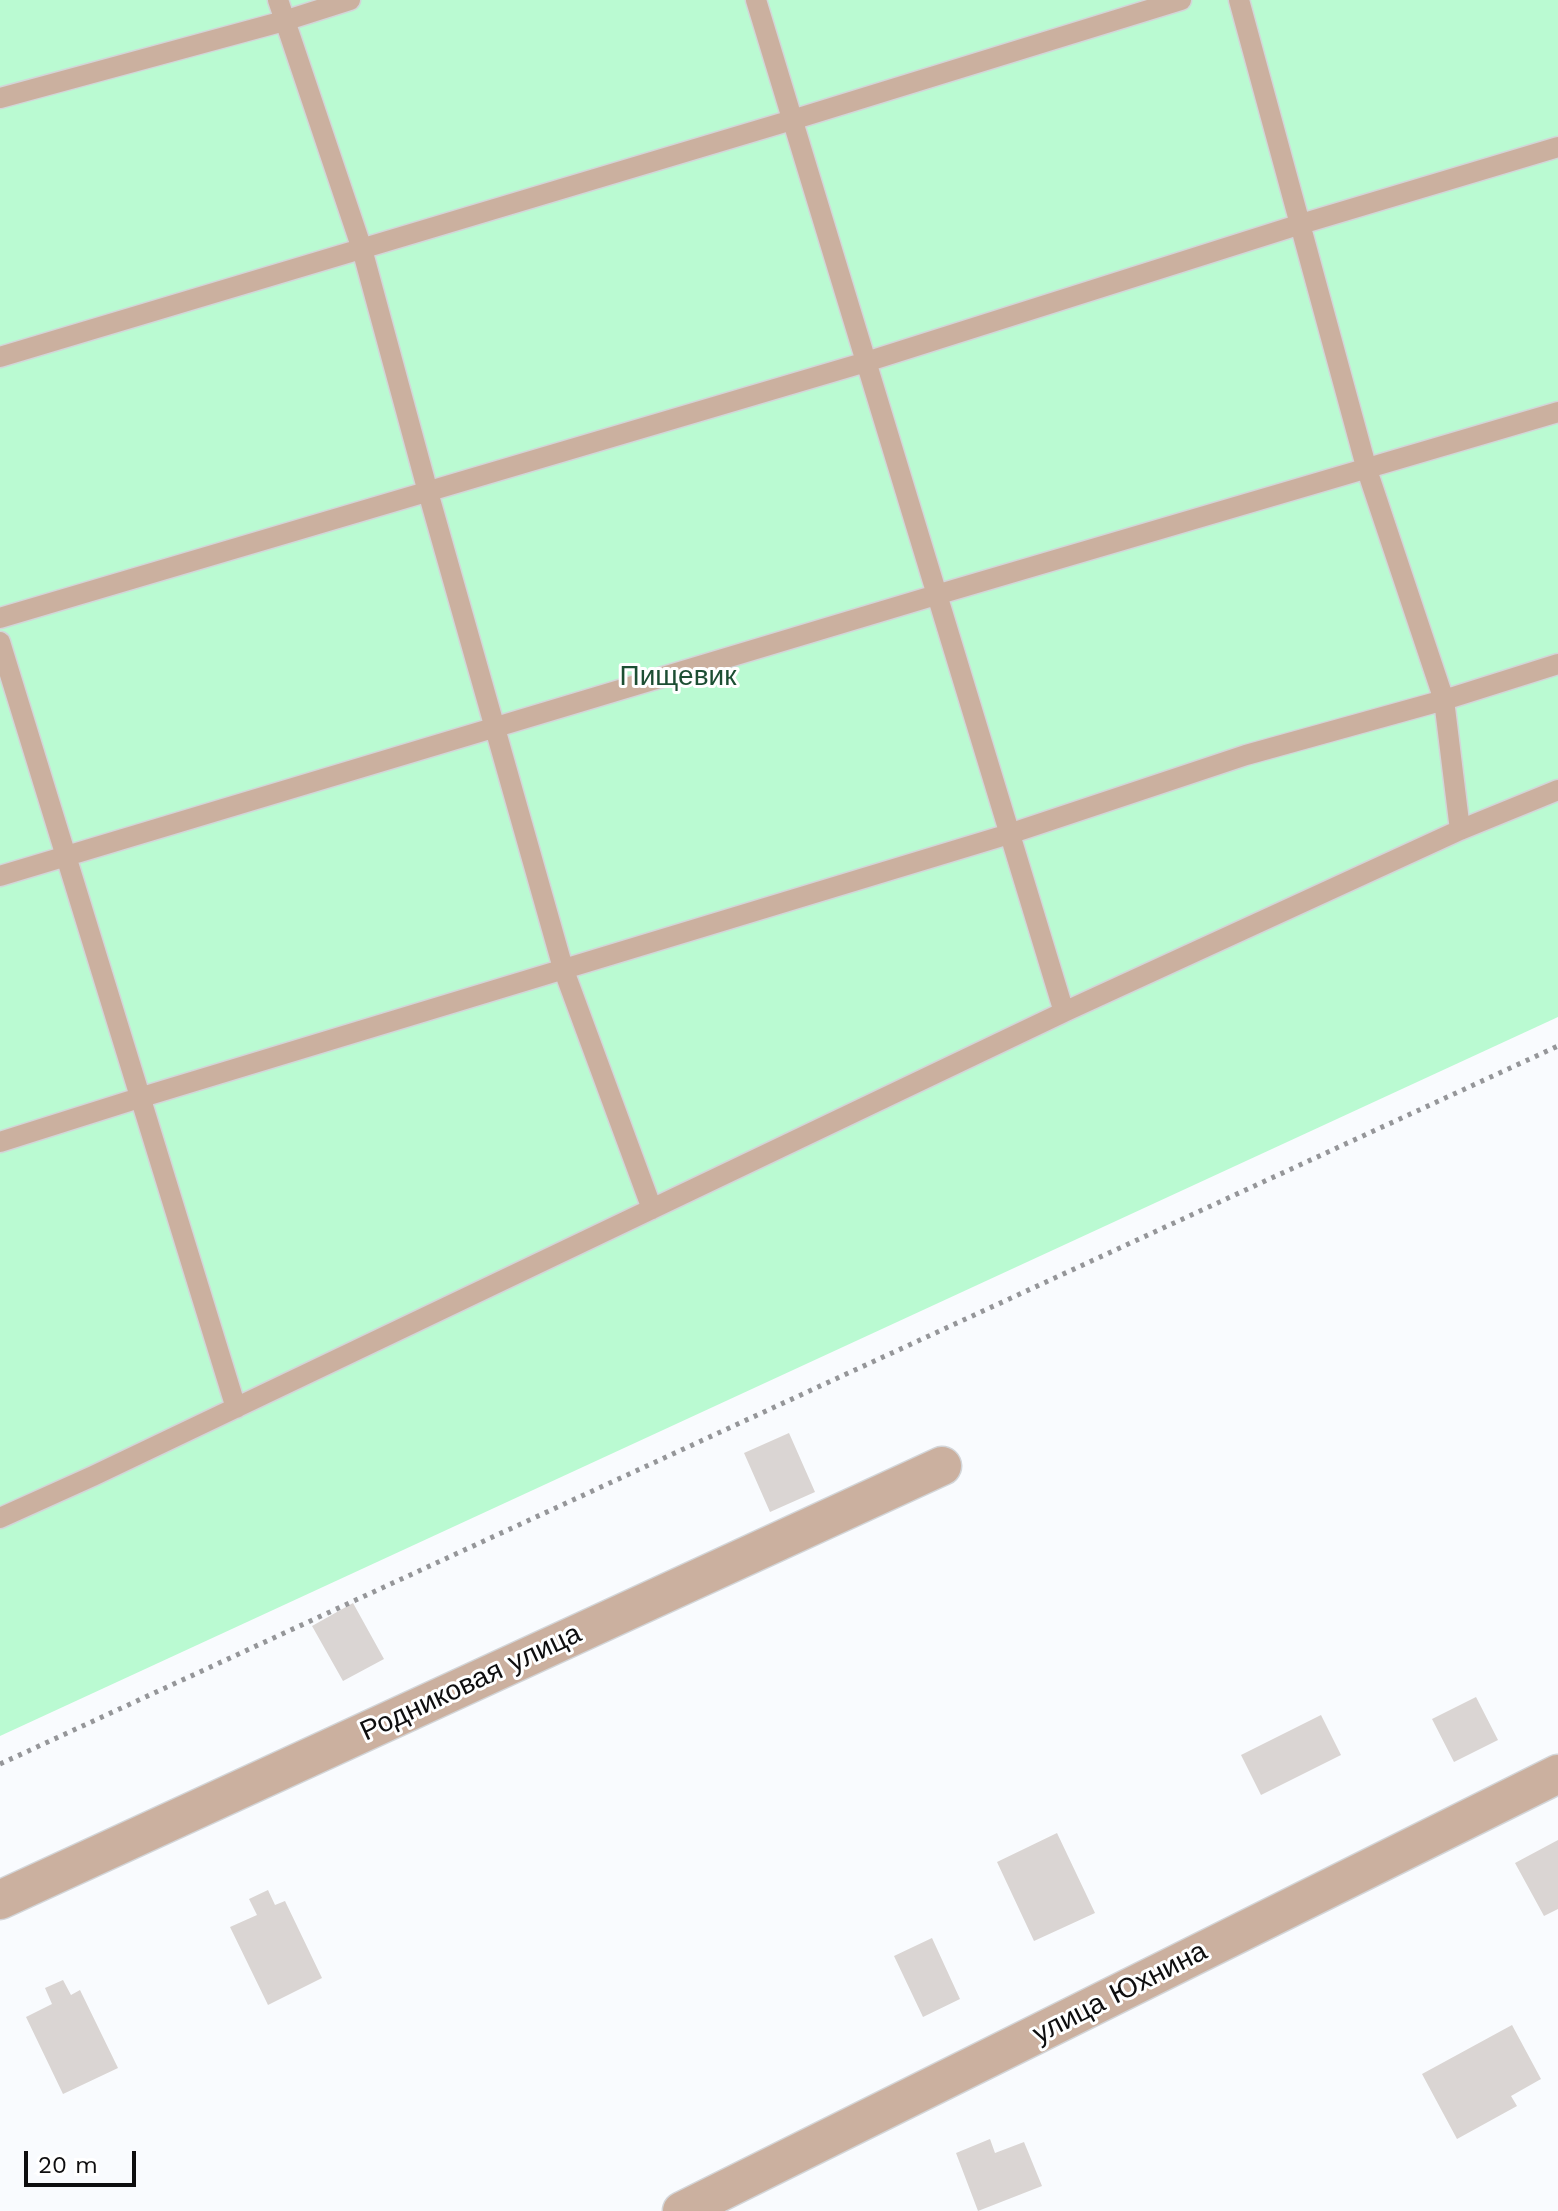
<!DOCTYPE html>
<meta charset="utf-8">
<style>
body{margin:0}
#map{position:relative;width:1558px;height:2211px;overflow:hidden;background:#f9fbfe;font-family:"Work Sans",sans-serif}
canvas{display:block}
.scale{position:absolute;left:24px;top:2151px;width:112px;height:36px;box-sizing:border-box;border:4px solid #0e0e0f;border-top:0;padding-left:10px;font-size:24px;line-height:28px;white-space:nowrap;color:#0e0e0f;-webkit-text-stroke:6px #fff;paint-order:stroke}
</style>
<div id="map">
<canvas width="1558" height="2211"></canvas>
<div class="scale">20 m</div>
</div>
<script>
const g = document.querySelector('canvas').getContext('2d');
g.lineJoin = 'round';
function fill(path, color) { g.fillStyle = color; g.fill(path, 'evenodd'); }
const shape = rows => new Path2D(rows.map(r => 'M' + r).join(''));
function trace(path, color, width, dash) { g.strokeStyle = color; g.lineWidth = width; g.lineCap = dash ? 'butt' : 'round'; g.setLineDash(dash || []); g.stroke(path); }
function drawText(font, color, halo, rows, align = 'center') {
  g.font = font + ' "Work Sans",sans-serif'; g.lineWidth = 6; g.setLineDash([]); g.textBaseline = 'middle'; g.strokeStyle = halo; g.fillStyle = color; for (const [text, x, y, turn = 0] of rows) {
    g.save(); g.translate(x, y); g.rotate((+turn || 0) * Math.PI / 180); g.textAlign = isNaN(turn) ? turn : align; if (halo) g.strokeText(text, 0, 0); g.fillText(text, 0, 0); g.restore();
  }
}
const green = shape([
 [0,0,1558,0,1558,1017,0,1736]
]);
const building = shape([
 [789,1433,815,1492,770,1512,744,1453],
 [353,1603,384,1659,343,1681,312,1626],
 [1476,1697,1498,1740,1454,1762,1432,1719],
 [1321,1715,1341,1755,1261,1795,1241,1755],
 [1057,1833,1095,1913,1034,1941,997,1862],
 [1558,1840,1558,1909,1544,1916,1515,1863],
 [268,1890,275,1905,285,1901,322,1978,268,2005,230,1927,257,1915,249,1899],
 [932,1938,960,1999,923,2017,894,1956],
 [63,1980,71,1995,80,1990,118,2068,63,2094,26,2017,52,2004,45,1988],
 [1512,2025,1541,2079,1511,2096,1517,2106,1457,2139,1422,2074],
 [990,2139,995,2153,1024,2142,1042,2186,978,2211,956,2153]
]);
const path = shape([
 [0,1764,1558,1046]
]);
const lane = shape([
 [278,0,362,249,428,492,563,968,652,1209],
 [756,0,1064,1012,1460,830,1558,790],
 [1239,0,1367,470,1444,700,1460,830],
 [0,98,284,21,350,0],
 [0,357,792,120,1181,0],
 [0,618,866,362,1301,224,1558,147],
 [0,642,236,1408],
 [0,876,936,595,1558,412],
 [0,1142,139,1098,1009,834,1246,755,1444,700,1558,664],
 [0,1518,93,1476,1064,1012]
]);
const street = shape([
 [0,1900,942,1466],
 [682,2211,1558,1774]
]);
const parkNames = [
 ["Пищевик",678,677]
];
const streetNames = [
 ["Родниковая улица",471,1683,-25],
 ["улица Юхнина",1120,1993,-27]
];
fill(green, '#bafad2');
fill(building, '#dad5d3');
trace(lane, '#d3d5d8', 23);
trace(street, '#d3d5d8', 41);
trace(path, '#959699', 5, [4, 6]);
trace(lane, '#cbb09f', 20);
trace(street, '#cbb09f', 38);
drawText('28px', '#1c4e33', '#fff', parkNames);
drawText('28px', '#0e0e0f', '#fff', streetNames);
</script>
